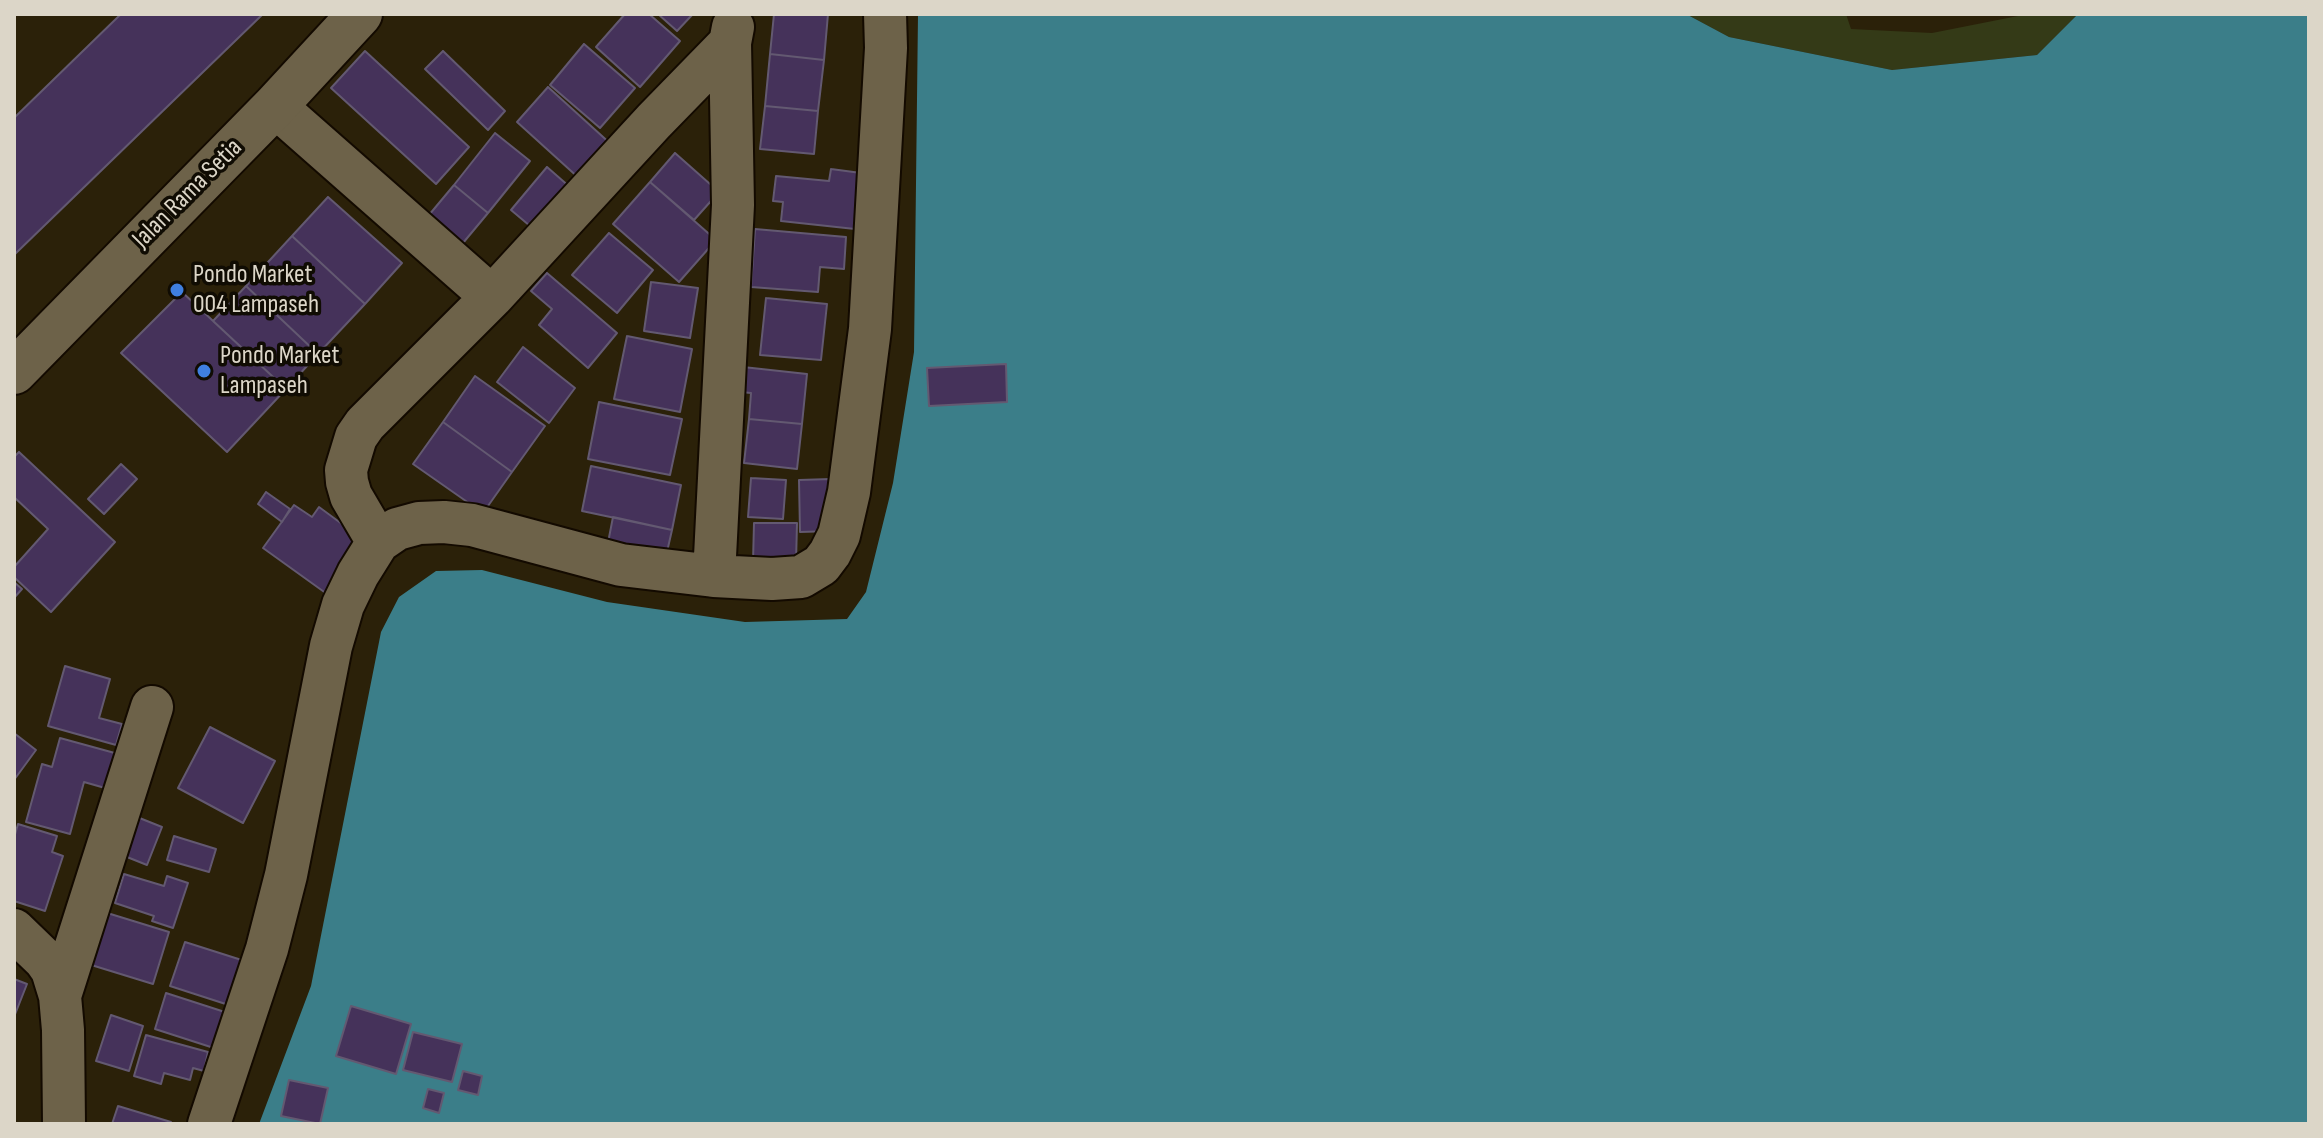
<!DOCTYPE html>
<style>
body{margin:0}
#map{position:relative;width:2323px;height:1138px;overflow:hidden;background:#2b2109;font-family:"Sofia Sans Condensed",sans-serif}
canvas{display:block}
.frame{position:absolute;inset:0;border:16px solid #dcd6c8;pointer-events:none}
</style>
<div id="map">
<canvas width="2323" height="1138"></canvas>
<div class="frame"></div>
</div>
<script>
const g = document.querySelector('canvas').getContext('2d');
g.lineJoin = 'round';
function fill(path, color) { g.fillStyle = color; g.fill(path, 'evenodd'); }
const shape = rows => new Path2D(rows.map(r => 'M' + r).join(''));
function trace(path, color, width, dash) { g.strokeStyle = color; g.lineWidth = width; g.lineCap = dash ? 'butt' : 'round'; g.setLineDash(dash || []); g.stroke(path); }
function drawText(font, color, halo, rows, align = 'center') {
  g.font = font + ' "Sofia Sans Condensed",sans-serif'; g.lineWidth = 7; g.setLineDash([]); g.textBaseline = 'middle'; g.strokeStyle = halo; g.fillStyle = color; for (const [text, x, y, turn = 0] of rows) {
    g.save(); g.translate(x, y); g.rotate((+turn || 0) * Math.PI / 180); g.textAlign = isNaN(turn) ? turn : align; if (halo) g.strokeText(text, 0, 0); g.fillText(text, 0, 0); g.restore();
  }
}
const green = shape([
 [1686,14,1846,14,1851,29,1932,33,2028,14,2078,14,2037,55,1892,70,1729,37]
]);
const water = shape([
 [918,14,1686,14,1729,37,1892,70,2037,55,2078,14,2309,14,2309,1124,259,1124,311,986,381,632,399,597,436,571,482,570,607,602,745,622,847,619,866,592,893,483,914,352]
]);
const building = shape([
 [121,14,263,14,14,255,14,118,121,14],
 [625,14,649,14,680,41,640,87,596,47,625,14],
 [658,14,693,14,677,31,658,14],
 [774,14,828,14,824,60,770,54,774,14],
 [584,44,635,88,600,128,550,85,584,44],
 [365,51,469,147,436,184,331,88,365,51],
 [443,51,505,111,488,130,425,69,443,51],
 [770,54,824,60,818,111,765,106,770,54],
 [548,87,613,146,581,180,517,122,548,87],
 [765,106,818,111,814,154,760,149,765,106],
 [495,133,530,161,488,213,454,185,495,133],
 [675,153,719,192,694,220,650,182,675,153],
 [547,167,571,188,536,231,511,210,547,167],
 [831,169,861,173,855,229,781,221,783,202,773,201,776,176,829,181,831,169],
 [650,182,716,240,679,282,613,224,650,182],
 [454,185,488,213,458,249,424,221,454,185],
 [328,197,402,263,365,304,292,236,328,197],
 [755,229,846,237,844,269,820,267,818,292,751,287,755,229],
 [609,233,653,270,617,313,572,275,609,233],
 [292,236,365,304,318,354,246,286,292,236],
 [547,273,617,333,588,368,539,325,552,309,531,291,547,273],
 [651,282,698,288,690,338,644,331,651,282],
 [246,286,318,354,286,389,213,321,246,286],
 [182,292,286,389,227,452,121,353,182,292],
 [766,298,827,304,821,360,760,355,766,298],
 [627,336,692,349,680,412,614,399,627,336],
 [523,347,575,388,549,423,497,382,523,347],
 [1006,364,1007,402,929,406,927,368,1006,364],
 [743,367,807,374,802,424,749,419,751,393,741,392,743,367],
 [475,376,545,426,512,472,443,422,475,376],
 [599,402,682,419,670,475,588,459,599,402],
 [749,419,802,424,797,469,744,463,749,419],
 [443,422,512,472,483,513,413,464,443,422],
 [19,452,115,542,51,612,14,577,14,567,48,529,14,497,14,457,19,452],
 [121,464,137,479,104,514,88,499,121,464],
 [591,466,681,485,672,530,582,511,591,466],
 [751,478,786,480,783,519,748,517,751,478],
 [831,479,832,531,800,532,799,480,831,479],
 [266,492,290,509,282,522,258,504,266,492],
 [294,505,312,517,319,507,365,541,327,594,263,548,294,505],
 [613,517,672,530,664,565,606,553,613,517],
 [754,523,797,523,796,563,753,562,754,523],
 [14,582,22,589,14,598,14,582],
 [65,666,110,679,99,718,122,724,116,745,48,726,65,666],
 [210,727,275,761,243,823,178,788,210,727],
 [14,733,36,750,14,780,14,733],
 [60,738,122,755,112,790,84,782,70,834,26,822,42,764,52,767,60,738],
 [137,817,162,827,147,865,122,855,137,817],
 [18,824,57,836,52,852,63,856,45,911,14,901,14,838,18,824],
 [174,836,216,849,209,872,167,860,174,836],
 [124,874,164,886,167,876,188,883,173,928,152,921,154,916,115,903,124,874],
 [104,912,169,932,153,984,88,964,104,912],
 [185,942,251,963,238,1008,170,986,185,942],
 [14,979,27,984,14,1017,14,979],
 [166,993,231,1014,220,1050,155,1029,166,993],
 [351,1006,411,1024,396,1074,336,1056,351,1006],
 [111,1015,143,1026,129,1071,96,1061,111,1015],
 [413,1032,462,1044,452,1082,403,1070,413,1032],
 [146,1035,208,1052,204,1071,193,1068,190,1080,164,1073,161,1084,134,1076,146,1035],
 [463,1071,482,1076,478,1095,458,1090,463,1071],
 [289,1080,328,1088,320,1124,281,1116,289,1080],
 [428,1089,444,1093,439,1113,423,1108,428,1089],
 [118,1106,171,1122,170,1124,112,1124,118,1106]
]);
const street = shape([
 [275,106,492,297],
 [378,542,351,496,347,482,346,470,356,437,365,424,492,297,654,121,730,43],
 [714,576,733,205,730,43,733,27],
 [14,930,45,960,52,970,60,996,63,1030,64,1124],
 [60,996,152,707],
 [209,1124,267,949,286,875,331,646,343,605,358,574,378,542,397,529,419,523,444,522,472,525,621,565,714,576,772,579,801,577,821,565,830,553,839,535,849,492,870,329,886,48,885,14]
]);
const secondary = shape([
 [14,372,275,106,360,14]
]);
const markers = [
 [177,290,8,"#3f7fe0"],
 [204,371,8,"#3f7fe0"]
];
const streetNames = [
 ["Jalan Rama Setia",188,194,-45]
];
const poiNames = [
 ["Pondo Market",193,275],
 ["004 Lampaseh",193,305],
 ["Pondo Market",220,356],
 ["Lampaseh",220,386]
];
fill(green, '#343a17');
fill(water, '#3b7e89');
fill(building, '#45325a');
trace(building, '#635971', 2);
trace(street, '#130a00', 46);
trace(secondary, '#130a00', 48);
trace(street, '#6d6249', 42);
trace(secondary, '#6d6249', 44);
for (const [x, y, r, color] of markers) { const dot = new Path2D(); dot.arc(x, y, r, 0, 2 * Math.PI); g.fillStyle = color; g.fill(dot); trace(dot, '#100c03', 3); }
drawText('26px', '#dcd6c8', '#100c03', streetNames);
drawText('26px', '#dcd6c8', '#100c03', poiNames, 'left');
</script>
